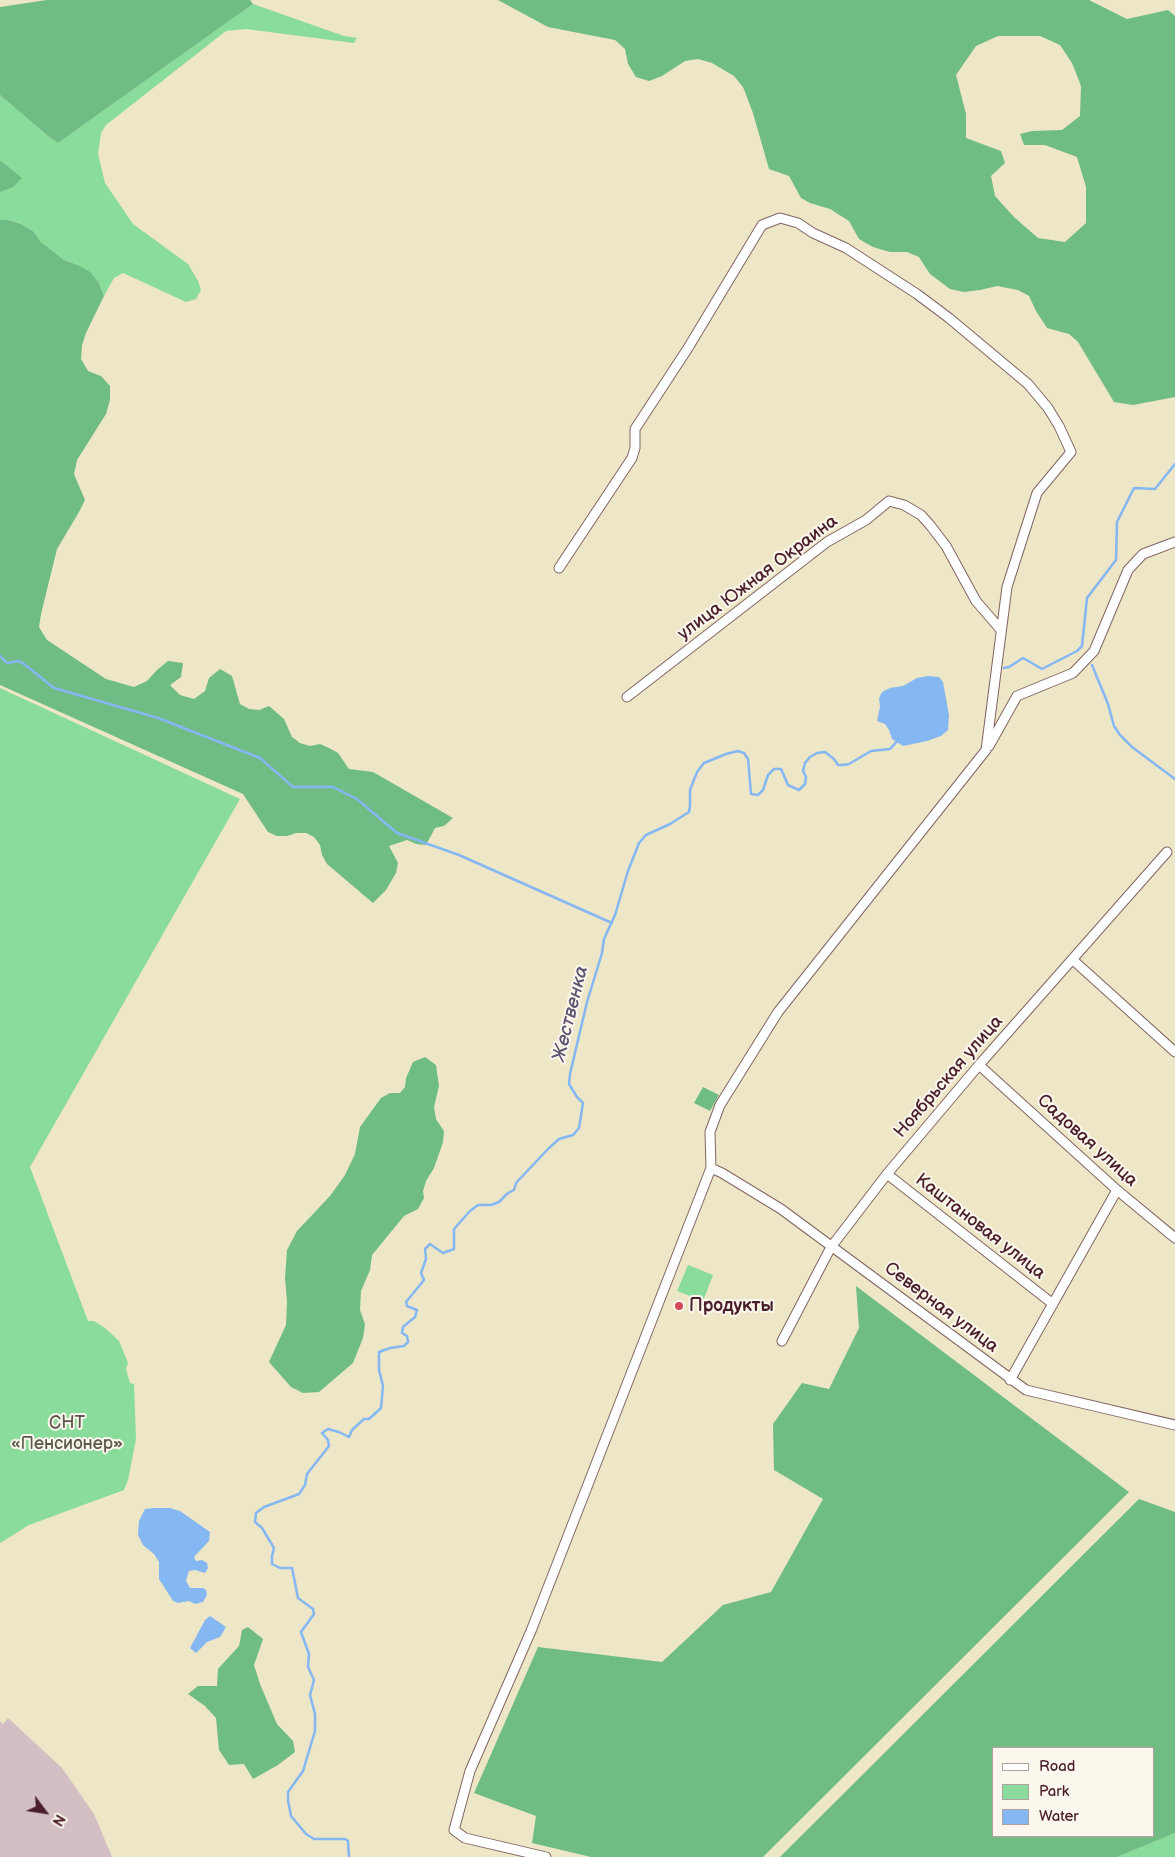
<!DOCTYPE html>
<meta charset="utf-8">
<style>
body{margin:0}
#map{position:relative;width:1175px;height:1857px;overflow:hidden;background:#ede6c7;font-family:"Balsamiq Sans",sans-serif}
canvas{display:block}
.legend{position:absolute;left:992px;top:1747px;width:162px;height:90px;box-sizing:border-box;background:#fbf7ec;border:1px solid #b4a19f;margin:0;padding:6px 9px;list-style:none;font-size:15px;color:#4a1f2b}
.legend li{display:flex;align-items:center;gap:10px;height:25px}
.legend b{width:25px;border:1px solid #b4a19f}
.north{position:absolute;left:20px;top:1787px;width:50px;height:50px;-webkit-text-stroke:4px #fbf7ec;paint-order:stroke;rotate:121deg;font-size:14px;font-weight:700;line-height:20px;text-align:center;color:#4a1f2b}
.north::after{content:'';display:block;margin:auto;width:18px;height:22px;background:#4a1f2b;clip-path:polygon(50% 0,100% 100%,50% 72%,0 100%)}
</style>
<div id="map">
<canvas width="1175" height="1857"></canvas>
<ul class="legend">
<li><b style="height:6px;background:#fff"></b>Road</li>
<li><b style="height:14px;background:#8adc9d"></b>Park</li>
<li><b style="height:14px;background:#85b7f2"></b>Water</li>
</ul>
<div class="north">N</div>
</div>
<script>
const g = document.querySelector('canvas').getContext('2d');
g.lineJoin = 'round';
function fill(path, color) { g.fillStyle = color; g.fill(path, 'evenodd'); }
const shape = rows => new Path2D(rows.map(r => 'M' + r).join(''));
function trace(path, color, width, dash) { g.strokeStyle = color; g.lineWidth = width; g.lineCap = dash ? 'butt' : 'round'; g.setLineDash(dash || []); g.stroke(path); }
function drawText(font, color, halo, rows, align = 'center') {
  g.font = font + ' "Balsamiq Sans",sans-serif'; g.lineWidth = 4; g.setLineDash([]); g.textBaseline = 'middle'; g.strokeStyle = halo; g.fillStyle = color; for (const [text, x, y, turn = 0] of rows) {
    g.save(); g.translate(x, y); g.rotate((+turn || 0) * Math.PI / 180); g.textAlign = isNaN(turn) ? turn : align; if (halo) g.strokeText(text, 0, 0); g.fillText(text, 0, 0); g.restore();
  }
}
const industrial = shape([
 [8,1718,62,1768,94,1814,112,1857,0,1857,0,1721,3,1724]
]);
const green = shape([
 [253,4,344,36,357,38,354,43,246,29,226,31,106,125,101,133,98,154,105,183,133,224,188,264,198,281,201,290,196,299,186,302,123,273,114,278,104,296,99,283,78,265,64,260,41,242,33,231,21,224,8,220,0,220,0,192,12,188,21,178,0,160,0,95,49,137,58,143],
 [0,688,240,799,30,1167,88,1321,94,1321,105,1328,119,1341,128,1363,126,1369,130,1383,134,1384,136,1439,128,1480,124,1490,29,1525,0,1543],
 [688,1265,713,1275,703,1301,677,1291],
 [1175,1833,1175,1857,1117,1857]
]);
const forest = shape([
 [47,0,250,0,253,4,58,143,49,137,0,95,0,7],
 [498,0,1089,0,1127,19,1168,10,1175,16,1175,397,1133,405,1114,402,1078,342,1069,334,1047,328,1036,311,1029,296,1018,290,997,286,980,290,964,292,950,289,930,274,919,257,907,252,890,252,873,247,859,239,849,221,830,209,810,203,801,198,789,176,769,169,753,113,743,87,734,76,712,63,698,59,685,61,662,76,649,81,636,77,628,64,625,49,615,40,548,27],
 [998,36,1040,36,1060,45,1072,63,1081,86,1080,116,1062,130,1032,131,1020,134,1024,145,1045,145,1077,157,1086,187,1086,223,1065,242,1038,238,1014,217,995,196,991,176,1005,163,1001,151,966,138,966,114,956,75,976,46],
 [0,160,22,178,12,188,0,192],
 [0,220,8,220,21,224,33,231,41,242,64,260,78,265,90,272,99,283,104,296,86,333,82,345,81,359,88,371,101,376,110,386,110,400,106,414,77,460,74,474,85,500,79,512,57,549,41,614,39,627,47,640,106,679,134,687,147,681,157,670,168,661,183,663,181,677,170,685,180,695,194,699,205,691,209,678,220,669,232,676,240,704,249,709,259,710,269,706,284,719,292,737,300,743,310,746,320,744,329,748,338,753,349,769,373,772,453,818,444,826,435,828,426,845,416,844,407,840,389,846,398,863,396,873,386,890,373,903,327,864,322,855,320,845,314,837,306,833,296,833,287,836,277,836,268,832,243,794,0,685],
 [425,1057,436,1065,439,1086,434,1107,436,1119,444,1131,443,1142,434,1168,426,1181,423,1191,424,1198,418,1209,404,1216,372,1255,370,1270,361,1291,360,1310,365,1324,363,1338,353,1363,319,1392,303,1393,291,1387,269,1362,286,1325,287,1302,285,1278,287,1250,297,1231,330,1196,345,1175,355,1154,360,1127,381,1098,390,1093,400,1093,405,1087,406,1078,413,1062],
 [703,1087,719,1095,710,1111,694,1103],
 [856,1286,1129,1492,763,1857,591,1857,532,1843,536,1816,474,1793,538,1647,662,1662,723,1605,771,1592,823,1499,774,1470,773,1424,802,1383,829,1389,859,1328],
 [1139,1499,1175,1512,1175,1833,1117,1857,780,1857],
 [994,1748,1154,1748,1154,1836,994,1836],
 [248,1627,263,1639,254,1665,260,1684,277,1724,293,1741,295,1752,278,1765,253,1779,244,1764,229,1765,219,1750,216,1718,205,1706,188,1694,198,1686,217,1686,218,1669,239,1646,242,1630]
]);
const water = shape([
 [928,676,939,677,943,682,949,715,948,730,941,736,927,741,903,746,892,739,889,730,885,724,877,721,880,707,879,698,882,692,890,688,903,686,917,678],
 [154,1508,170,1508,180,1511,210,1532,209,1541,194,1557,196,1561,202,1560,207,1563,208,1568,205,1573,195,1570,189,1571,186,1581,190,1588,203,1588,206,1590,207,1595,203,1602,195,1604,189,1601,178,1603,173,1601,159,1579,159,1562,154,1554,143,1545,138,1535,139,1521,145,1509],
 [210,1616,226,1627,220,1637,207,1642,196,1653,190,1648,205,1620]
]);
const stream = shape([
 [0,656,7,663,19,661,24,664,54,688,158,718,260,758,293,787,333,787,357,799,397,833,459,855,612,923],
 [1092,665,1108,704,1114,726,1120,735,1132,747,1175,779],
 [1004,668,1009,667,1023,658,1042,669,1077,651,1082,646,1087,598,1116,560,1117,522,1134,488,1155,489,1175,464],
 [349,1857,348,1841,345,1839,314,1839,306,1834,291,1816,288,1800,288,1792,303,1771,315,1731,315,1714,310,1695,314,1680,308,1667,309,1654,301,1632,314,1614,313,1609,298,1598,292,1568,280,1568,272,1564,272,1556,274,1548,262,1528,255,1522,256,1513,264,1507,299,1494,305,1485,307,1474,329,1446,328,1440,322,1433,328,1429,339,1432,349,1437,352,1430,364,1419,369,1419,381,1408,383,1386,379,1370,379,1352,390,1348,404,1346,408,1342,407,1336,402,1333,403,1327,415,1317,417,1310,407,1306,406,1302,424,1280,421,1273,426,1259,425,1249,430,1244,443,1253,454,1249,454,1229,470,1211,478,1205,491,1205,499,1202,508,1193,514,1190,516,1183,548,1149,559,1139,573,1135,579,1128,583,1103,577,1097,569,1084,570,1074,587,1002,602,953,604,939,615,915,628,871,639,843,646,835,670,824,689,812,690,806,690,790,697,772,704,763,726,754,738,751,744,753,748,759,751,794,758,795,763,790,768,775,774,769,781,769,788,785,799,790,805,784,806,777,803,771,805,763,810,757,817,753,825,752,834,759,838,765,843,765,849,764,871,751,890,749,898,740]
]);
const minor = shape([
 [627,697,827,542,866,520,889,501,904,505,921,515,930,525,946,546,976,601,1001,630],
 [989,746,1017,696,1073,673,1094,651,1128,570,1143,554,1175,542],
 [1073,960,1175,1052],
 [979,1065,1117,1190,1175,1238],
 [711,1168,722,1173,781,1209,1026,1390,1175,1425],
 [887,1174,1053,1304],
 [782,1341,831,1247,887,1174,979,1065,1167,852],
 [1010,1380,1117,1190],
 [546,1857,465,1838,454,1830,470,1771,531,1631,711,1168,710,1132,720,1105,778,1012,986,750,1007,587,1037,493,1071,452,1059,426,1048,408,1028,384,949,318,917,294,846,248,813,233,798,223,780,218,762,225,688,348,635,429,635,448,632,458,559,568]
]);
const markers = [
 [679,1306,5,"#d1495b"]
];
const streetNames = [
 ["улица Южная Окраина",758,578,-37],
 ["Ноябрьская улица",949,1077,-49],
 ["Садовая улица",1087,1141,42],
 ["Каштановая улица",980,1227,38],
 ["Северная улица",941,1308,37]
];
const poiNames = [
 ["Продукты",689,1306]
];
const parkNames = [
 ["СНТ",67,1423],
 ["«Пенсионер»",67,1444]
];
const waterNames = [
 ["Жественка",571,1014,-76]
];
fill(industrial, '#d2bec3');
fill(green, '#8adc9d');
fill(forest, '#6fbc84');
fill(water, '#85b7f2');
trace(stream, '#85b7f2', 2.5);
trace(minor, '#836562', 11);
trace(minor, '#fff', 9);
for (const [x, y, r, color] of markers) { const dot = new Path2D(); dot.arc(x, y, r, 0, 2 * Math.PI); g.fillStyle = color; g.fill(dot); trace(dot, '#fbf7ec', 2); }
drawText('18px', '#4a1f2b', '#fbf7ec', streetNames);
drawText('bold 18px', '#4a1f2b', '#fbf7ec', poiNames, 'left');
drawText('18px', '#5d584d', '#fbf7ec', parkNames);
drawText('italic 19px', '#5f5471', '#fbf7ec', waterNames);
</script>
